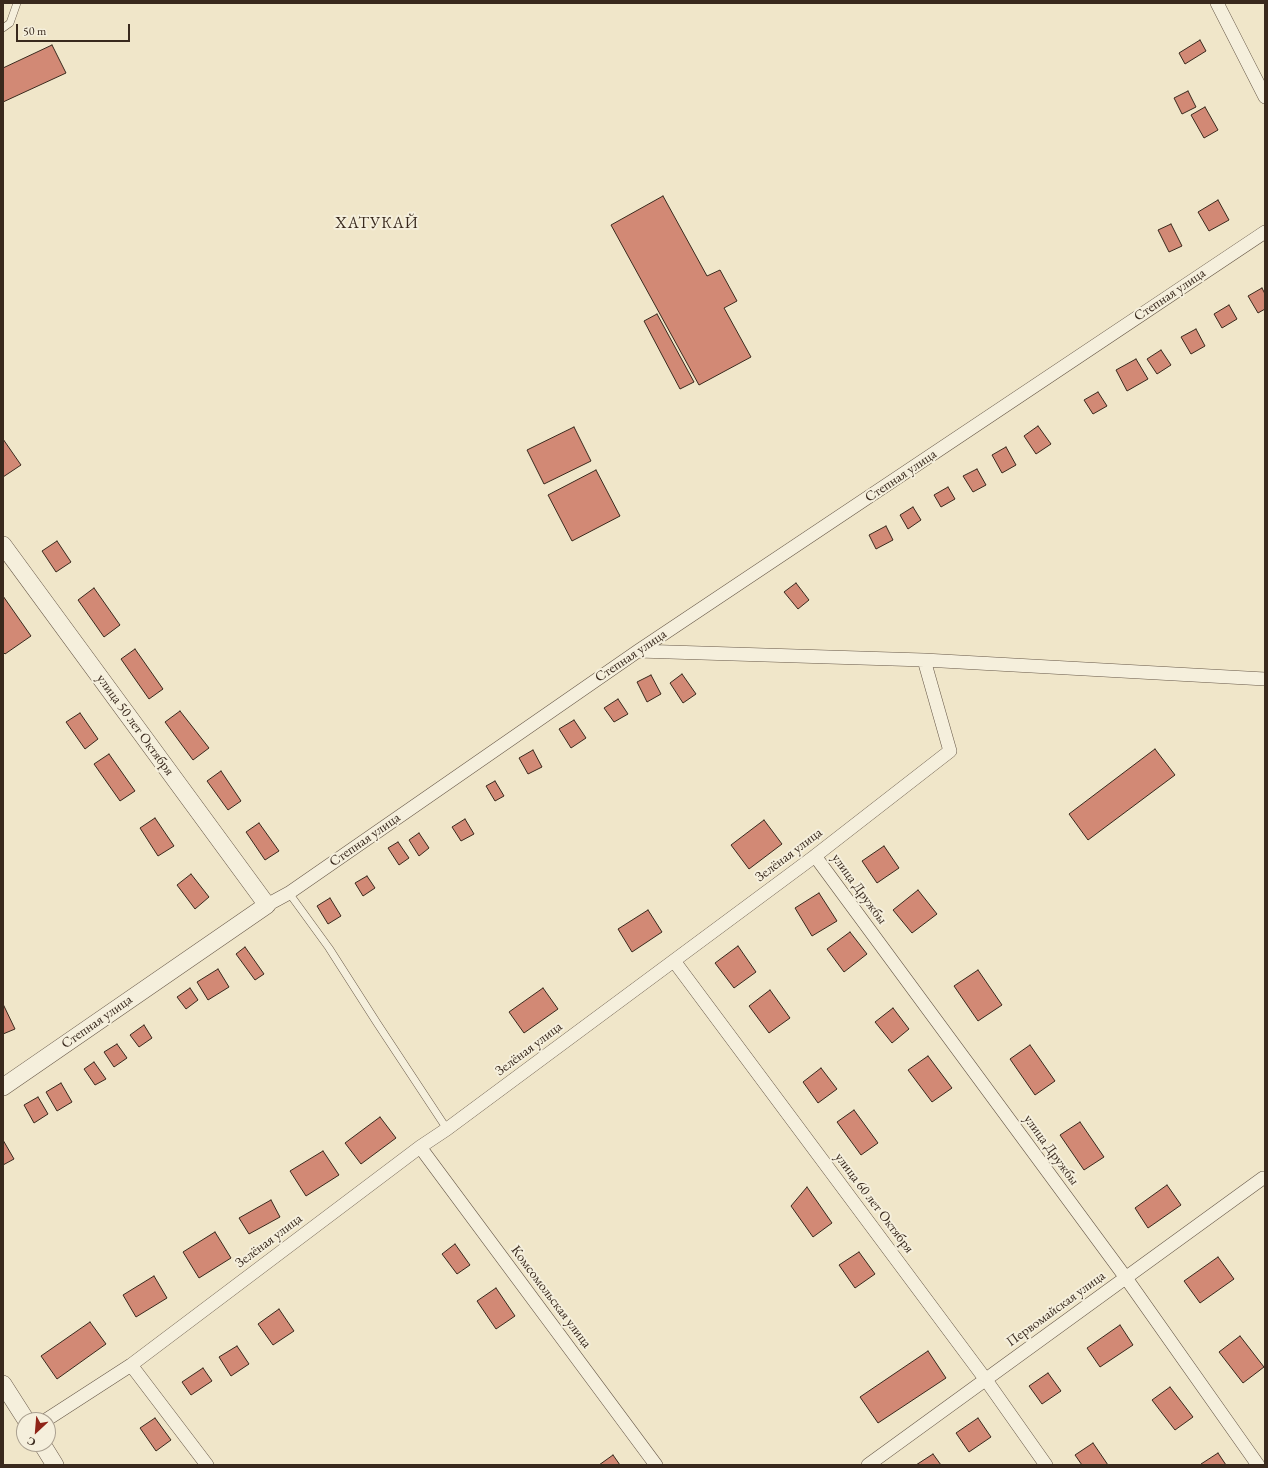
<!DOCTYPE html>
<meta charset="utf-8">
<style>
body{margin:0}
#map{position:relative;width:1268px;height:1468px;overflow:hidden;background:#f0e6c9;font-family:"EB Garamond",serif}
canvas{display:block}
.frame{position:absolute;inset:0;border:4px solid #39291d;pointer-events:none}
.north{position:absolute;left:16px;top:1412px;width:40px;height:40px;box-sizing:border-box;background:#f5efdc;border:1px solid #aaa090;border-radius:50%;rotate:206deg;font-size:11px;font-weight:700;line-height:16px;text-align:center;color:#39291d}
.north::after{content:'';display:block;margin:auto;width:14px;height:18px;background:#8f2418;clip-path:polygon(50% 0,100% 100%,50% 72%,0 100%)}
.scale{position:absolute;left:16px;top:24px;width:114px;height:18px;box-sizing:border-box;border:2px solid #39291d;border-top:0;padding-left:5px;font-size:12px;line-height:14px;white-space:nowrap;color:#39291d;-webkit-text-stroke:3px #f5efdc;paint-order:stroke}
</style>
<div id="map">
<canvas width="1268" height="1468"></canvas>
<div class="frame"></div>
<div class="north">С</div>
<div class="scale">50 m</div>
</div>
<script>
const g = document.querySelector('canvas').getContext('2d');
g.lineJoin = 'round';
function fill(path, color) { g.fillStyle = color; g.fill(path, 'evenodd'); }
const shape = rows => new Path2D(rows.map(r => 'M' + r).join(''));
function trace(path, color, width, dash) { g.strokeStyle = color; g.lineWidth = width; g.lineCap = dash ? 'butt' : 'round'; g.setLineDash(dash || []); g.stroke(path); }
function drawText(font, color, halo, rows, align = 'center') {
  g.font = font + ' "EB Garamond",serif'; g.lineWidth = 4; g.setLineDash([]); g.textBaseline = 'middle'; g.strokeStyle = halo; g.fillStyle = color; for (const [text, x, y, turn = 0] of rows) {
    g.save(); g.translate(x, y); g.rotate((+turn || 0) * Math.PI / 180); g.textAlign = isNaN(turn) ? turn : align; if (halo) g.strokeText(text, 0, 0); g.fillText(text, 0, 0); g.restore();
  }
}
const building = shape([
 [1200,40,1206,51,1185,64,1179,53,1200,40],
 [52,45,66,73,3,102,3,68,52,45],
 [1188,91,1196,107,1182,114,1174,98,1188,91],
 [1205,107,1218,130,1204,138,1191,115,1205,107],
 [663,196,707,276,720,270,737,301,724,308,751,357,699,385,611,225,663,196],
 [1218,200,1229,220,1209,231,1198,212,1218,200],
 [1171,224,1182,246,1169,252,1158,230,1171,224],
 [1262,288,1265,294,1265,309,1258,313,1248,296,1262,288],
 [1229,305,1237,319,1222,328,1214,314,1229,305],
 [657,314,694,382,680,389,644,321,657,314],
 [1196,329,1205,346,1191,354,1181,337,1196,329],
 [1161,350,1171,365,1157,374,1147,359,1161,350],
 [1136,359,1148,379,1127,391,1116,370,1136,359],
 [1098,392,1107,406,1093,414,1084,400,1098,392],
 [1038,426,1051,444,1036,454,1024,436,1038,426],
 [574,427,591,461,544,484,527,450,574,427],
 [3,439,21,465,3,477,3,439],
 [1006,447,1016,465,1002,473,992,455,1006,447],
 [977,469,986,485,973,492,963,476,977,469],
 [596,470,620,516,572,541,548,495,596,470],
 [948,487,955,499,941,507,934,495,948,487],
 [913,507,921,520,908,529,900,515,913,507],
 [886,526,893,540,876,549,869,535,886,526],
 [57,541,71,562,56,572,42,551,57,541],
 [796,583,809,600,798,609,784,592,796,583],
 [94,588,120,625,104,637,78,600,94,588],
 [3,596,31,636,5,654,3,652,3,596],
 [135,649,163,689,149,699,121,659,135,649],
 [682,674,696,694,683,703,670,683,682,674],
 [651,675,661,694,647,702,637,682,651,675],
 [618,699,628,714,614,722,604,708,618,699],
 [180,711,209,748,193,760,165,722,180,711],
 [80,713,98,739,85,749,66,722,80,713],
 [574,720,586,738,571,748,559,729,574,720],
 [1155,749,1175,775,1088,840,1069,814,1155,749],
 [533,750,542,767,528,774,519,758,533,750],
 [109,754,135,791,120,801,94,764,109,754],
 [221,771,241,801,228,810,207,781,221,771],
 [495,781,504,796,495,801,486,786,495,781],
 [155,818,174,846,158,856,140,828,155,818],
 [465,819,474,834,461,841,452,827,465,819],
 [764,820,782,844,749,869,731,845,764,820],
 [259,823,279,851,265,860,246,832,259,823],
 [419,833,429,848,419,856,409,840,419,833],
 [398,842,409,858,399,865,388,848,398,842],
 [884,846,899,868,877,883,862,861,884,846],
 [191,874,209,897,195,909,177,885,191,874],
 [367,876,375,888,363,896,355,883,367,876],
 [918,890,937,914,912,933,893,910,918,890],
 [819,893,837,921,812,936,795,908,819,893],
 [330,898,341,916,328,924,317,906,330,898],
 [648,910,662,932,632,952,618,929,648,910],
 [850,932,867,954,844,972,827,949,850,932],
 [738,946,756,972,734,988,715,963,738,946],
 [245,947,264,974,255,980,236,954,245,947],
 [218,969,229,987,208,1000,197,982,218,969],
 [978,970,1002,1005,978,1021,954,986,978,970],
 [190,988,198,1000,186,1009,177,997,190,988],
 [543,988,558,1009,524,1033,509,1012,543,988],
 [770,990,790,1018,769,1033,749,1006,770,990],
 [3,1004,15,1029,3,1034,3,1004],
 [893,1008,909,1029,892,1043,875,1022,893,1008],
 [144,1025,152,1038,139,1047,130,1035,144,1025],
 [117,1044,127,1058,114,1067,104,1052,117,1044],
 [1030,1045,1055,1081,1035,1095,1010,1059,1030,1045],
 [928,1056,952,1088,932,1102,908,1070,928,1056],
 [94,1062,106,1079,95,1085,84,1069,94,1062],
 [821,1068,837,1089,818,1103,803,1082,821,1068],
 [61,1083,72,1102,57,1111,46,1092,61,1083],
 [38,1097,48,1114,34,1123,24,1105,38,1097],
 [854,1110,878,1143,861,1155,837,1122,854,1110],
 [380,1117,396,1138,361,1164,345,1143,380,1117],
 [1080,1122,1104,1157,1084,1170,1060,1135,1080,1122],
 [3,1140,14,1159,3,1165,3,1140],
 [323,1151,339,1175,306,1196,290,1171,323,1151],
 [1167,1185,1181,1205,1148,1228,1135,1208,1167,1185],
 [807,1187,832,1223,813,1237,791,1206,807,1187],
 [271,1200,280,1217,249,1234,239,1218,271,1200],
 [215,1232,231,1258,199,1278,183,1252,215,1232],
 [455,1244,470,1265,457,1274,442,1254,455,1244],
 [859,1252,875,1274,855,1288,839,1265,859,1252],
 [1218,1257,1234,1279,1200,1303,1184,1281,1218,1257],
 [154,1276,167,1298,136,1317,123,1295,154,1276],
 [496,1288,515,1316,496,1329,477,1301,496,1288],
 [279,1309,294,1331,273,1345,258,1324,279,1309],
 [90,1322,106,1344,57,1379,41,1356,90,1322],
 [1120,1325,1133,1345,1100,1367,1087,1348,1120,1325],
 [1240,1336,1264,1367,1243,1383,1219,1352,1240,1336],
 [237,1346,249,1364,231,1376,219,1357,237,1346],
 [928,1351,946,1378,878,1423,860,1397,928,1351],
 [203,1368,212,1381,191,1395,182,1382,203,1368],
 [1048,1373,1061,1391,1042,1404,1029,1386,1048,1373],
 [1170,1387,1193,1417,1175,1430,1152,1400,1170,1387],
 [155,1418,171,1440,156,1451,140,1428,155,1418],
 [978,1418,991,1437,969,1452,956,1433,978,1418],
 [1093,1443,1108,1465,1082,1465,1075,1455,1093,1443],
 [1218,1453,1226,1465,1202,1465,1201,1464,1218,1453],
 [933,1454,941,1465,916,1465,933,1454],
 [613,1455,620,1465,599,1465,613,1455]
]);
const service = shape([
 [3,28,10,23,17,3],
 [289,893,329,948,377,1023,447,1129]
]);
const minor = shape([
 [1217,3,1265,97],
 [638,651,924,660,1265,679],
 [815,856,1126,1278,1258,1465],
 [267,905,289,893,638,651,1265,232],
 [674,961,986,1380,1046,1465],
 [420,1147,656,1465],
 [131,1365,207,1465],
 [46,1420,131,1365,420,1147,447,1129,815,856,950,751,924,660],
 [868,1465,1263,1178]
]);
const tertiary = shape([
 [3,545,267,905,3,1087],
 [3,1384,26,1420],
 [42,1444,55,1465]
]);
const streetNames = [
 ["Степная улица",1170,295,-34],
 ["Степная улица",901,476,-34],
 ["Степная улица",631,656,-34],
 ["улица 50 лет Октября",135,725,54],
 ["Степная улица",365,840,-35],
 ["Зелёная улица",789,855,-37],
 ["улица Дружбы",859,889,54],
 ["Степная улица",97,1022,-35],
 ["Зелёная улица",529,1049,-37],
 ["улица Дружбы",1051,1150,54],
 ["улица 60 лет Октября",874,1203,53],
 ["Зелёная улица",269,1241,-37],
 ["Комсомольская улица",551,1297,53],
 ["Первомайская улица",1056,1309,-36]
];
const quarterNames = [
 ["ХАТУКАЙ",377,224]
];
fill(building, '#d28975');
trace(building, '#39291d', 1);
trace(service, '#675848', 8);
trace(minor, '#675848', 14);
trace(tertiary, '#675848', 18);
trace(service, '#f5efdc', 7);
trace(minor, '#f5efdc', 13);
trace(tertiary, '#f5efdc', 17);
drawText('14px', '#39291d', '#f5efdc', streetNames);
g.letterSpacing = '1px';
drawText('16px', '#39291d', '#f5efdc', quarterNames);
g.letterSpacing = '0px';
</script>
